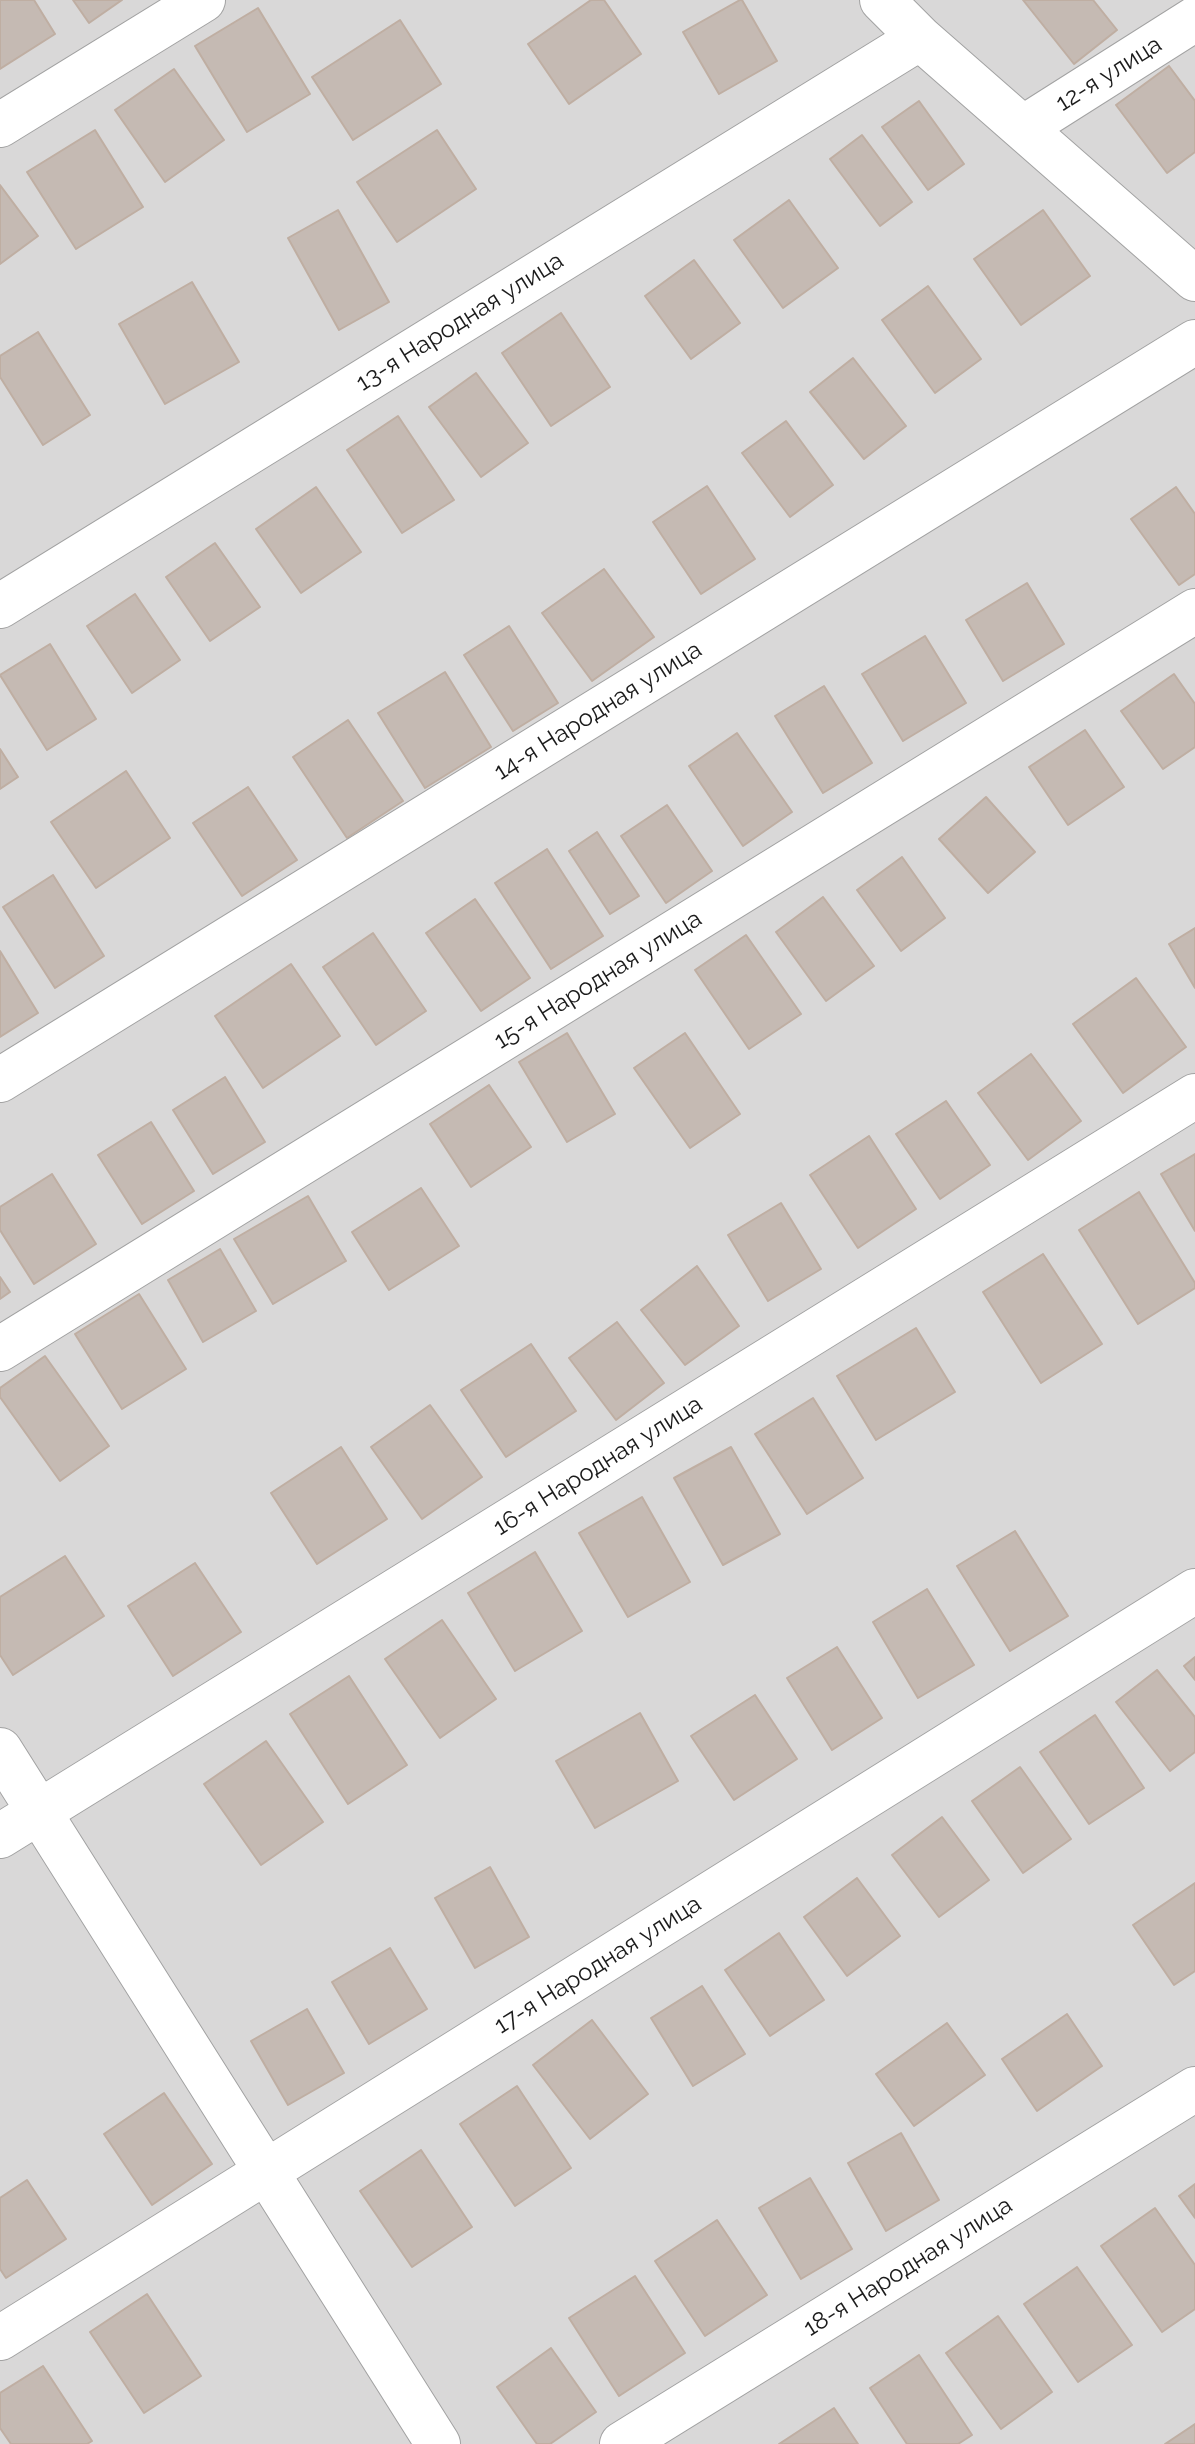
<!DOCTYPE html>
<meta charset="utf-8">
<style>
body{margin:0}
canvas{display:block;background:#ede9e0}
</style>
<canvas width="1195" height="2444"></canvas>
<script>
const g = document.querySelector('canvas').getContext('2d');
g.lineJoin = 'round';
function fill(path, color) { g.fillStyle = color; g.fill(path, 'evenodd'); }
const shape = rows => new Path2D(rows.map(r => 'M' + r).join(''));
function trace(path, color, width, dash) { g.strokeStyle = color; g.lineWidth = width; g.lineCap = dash ? 'butt' : 'round'; g.setLineDash(dash || []); g.stroke(path); }
function drawText(font, color, halo, rows, align = 'center') {
  g.font = font + ' Raleway,sans-serif'; g.lineWidth = 6; g.setLineDash([]); g.textBaseline = 'middle'; g.strokeStyle = halo; g.fillStyle = color; for (const [text, x, y, turn = 0] of rows) {
    g.save(); g.translate(x, y); g.rotate((+turn || 0) * Math.PI / 180); g.textAlign = isNaN(turn) ? turn : align; if (halo) g.strokeText(text, 0, 0); g.fillText(text, 0, 0); g.restore();
  }
}
const residential = shape([
 [0,0,1195,0,1195,2444,0,2444]
]);
const building = shape([
 [0,0,34,0,55,34,0,69,0,0],
 [73,0,122,0,89,23,73,0],
 [591,0,604,0,641,54,569,104,528,44,591,0],
 [740,0,742,0,777,61,719,94,683,32,740,0],
 [1023,0,1093,0,1117,30,1074,64,1023,0],
 [258,8,310,94,247,132,195,46,258,8],
 [400,20,441,84,353,140,312,77,400,20],
 [1169,66,1195,101,1195,152,1167,173,1116,105,1169,66],
 [174,69,224,140,165,182,115,110,174,69],
 [919,101,964,164,928,190,882,127,919,101],
 [95,130,143,207,76,249,27,172,95,130],
 [437,130,476,189,397,242,357,182,437,130],
 [862,135,912,202,880,226,830,159,862,135],
 [0,185,38,236,0,264,0,185],
 [789,200,838,268,783,308,734,240,789,200],
 [338,210,389,302,339,330,288,238,338,210],
 [1043,210,1090,276,1021,325,974,259,1043,210],
 [694,260,740,323,691,359,645,296,694,260],
 [192,282,239,362,165,404,119,324,192,282],
 [928,286,981,359,935,393,882,320,928,286],
 [561,313,610,387,551,426,502,353,561,313],
 [38,332,90,415,43,445,0,377,0,356,38,332],
 [853,358,906,426,864,459,810,392,853,358],
 [476,373,528,443,481,477,429,407,476,373],
 [398,416,454,500,402,533,347,450,398,416],
 [786,421,833,485,790,517,742,453,786,421],
 [707,486,755,559,701,594,653,522,707,486],
 [316,487,361,552,301,593,256,529,316,487],
 [1176,487,1195,514,1195,574,1179,585,1131,519,1176,487],
 [215,543,260,607,210,641,166,577,215,543],
 [604,569,654,637,592,681,542,613,604,569],
 [1027,583,1064,644,1003,681,966,620,1027,583],
 [135,594,180,660,132,693,87,626,135,594],
 [509,626,558,703,513,731,464,655,509,626],
 [925,636,966,703,903,741,862,674,925,636],
 [50,644,96,719,47,750,0,675,50,644],
 [445,672,491,747,425,788,378,713,445,672],
 [1174,674,1195,704,1195,747,1163,769,1121,711,1174,674],
 [824,686,872,763,823,793,775,716,824,686],
 [348,720,403,801,347,838,293,757,348,720],
 [1085,730,1124,787,1068,825,1029,767,1085,730],
 [737,733,792,812,743,846,689,766,737,733],
 [0,749,18,777,0,789,0,749],
 [126,771,170,838,96,888,51,822,126,771],
 [248,787,297,860,242,896,193,823,248,787],
 [986,797,1035,852,988,893,939,839,986,797],
 [667,805,712,871,666,903,621,836,667,805],
 [597,832,639,896,610,914,569,851,597,832],
 [547,849,603,936,551,969,495,883,547,849],
 [902,857,945,918,901,951,857,890,902,857],
 [53,875,104,956,55,988,3,907,53,875],
 [823,897,874,966,826,1001,776,932,823,897],
 [475,899,530,978,481,1011,426,933,475,899],
 [1195,928,1195,988,1169,944,1195,928],
 [373,933,426,1011,376,1045,323,967,373,933],
 [746,935,801,1014,749,1049,695,970,746,935],
 [0,951,38,1013,0,1037,0,951],
 [291,964,340,1036,263,1088,215,1016,291,964],
 [1136,978,1186,1047,1123,1093,1073,1024,1136,978],
 [567,1033,615,1114,567,1142,519,1062,567,1033],
 [685,1033,740,1114,690,1148,634,1068,685,1033],
 [1031,1054,1081,1121,1028,1160,978,1093,1031,1054],
 [225,1077,265,1142,213,1174,173,1110,225,1077],
 [489,1085,531,1147,471,1187,430,1124,489,1085],
 [946,1101,990,1165,940,1199,896,1134,946,1101],
 [151,1122,194,1191,142,1224,98,1155,151,1122],
 [869,1136,916,1209,858,1248,810,1175,869,1136],
 [1195,1154,1195,1231,1161,1174,1195,1154],
 [52,1174,96,1244,34,1284,0,1230,0,1207,52,1174],
 [421,1188,459,1246,389,1290,352,1232,421,1188],
 [1139,1192,1195,1283,1195,1288,1138,1324,1079,1230,1139,1192],
 [308,1196,346,1261,273,1304,234,1239,308,1196],
 [781,1203,821,1269,768,1301,728,1235,781,1203],
 [220,1249,256,1311,203,1342,168,1280,220,1249],
 [1043,1254,1102,1344,1041,1383,983,1292,1043,1254],
 [697,1266,739,1326,685,1365,641,1310,697,1266],
 [0,1277,10,1292,0,1299,0,1277],
 [139,1294,186,1369,122,1409,75,1334,139,1294],
 [617,1322,664,1383,616,1420,569,1358,617,1322],
 [916,1328,955,1392,876,1440,837,1376,916,1328],
 [531,1344,576,1411,506,1457,461,1390,531,1344],
 [45,1356,109,1446,60,1481,0,1397,0,1388,45,1356],
 [813,1398,863,1478,807,1514,755,1434,813,1398],
 [430,1405,482,1477,422,1519,371,1447,430,1405],
 [341,1447,387,1519,317,1564,271,1493,341,1447],
 [731,1447,780,1534,723,1565,674,1478,731,1447],
 [642,1497,690,1582,628,1617,579,1533,642,1497],
 [1015,1531,1068,1616,1010,1651,957,1566,1015,1531],
 [535,1552,582,1631,515,1671,468,1593,535,1552],
 [65,1556,104,1616,13,1675,0,1655,0,1597,65,1556],
 [195,1563,241,1632,173,1676,128,1606,195,1563],
 [927,1589,974,1665,918,1698,873,1622,927,1589],
 [442,1620,496,1699,440,1738,385,1659,442,1620],
 [837,1647,882,1718,832,1750,787,1678,837,1647],
 [1195,1657,1195,1680,1184,1666,1195,1657],
 [1157,1670,1195,1717,1195,1752,1170,1771,1116,1702,1157,1670],
 [349,1676,407,1765,348,1804,290,1714,349,1676],
 [755,1695,797,1759,734,1800,691,1736,755,1695],
 [640,1713,678,1781,595,1828,556,1761,640,1713],
 [1095,1715,1144,1788,1089,1824,1040,1752,1095,1715],
 [266,1741,323,1822,261,1865,204,1784,266,1741],
 [1020,1767,1071,1839,1023,1873,972,1801,1020,1767],
 [942,1817,989,1880,939,1917,892,1855,942,1817],
 [490,1867,529,1937,475,1968,435,1898,490,1867],
 [857,1878,900,1936,847,1976,804,1917,857,1878],
 [1195,1883,1195,1971,1174,1985,1133,1925,1195,1883],
 [779,1933,824,2000,770,2036,725,1970,779,1933],
 [390,1948,427,2009,369,2044,332,1982,390,1948],
 [702,1986,745,2054,693,2086,651,2018,702,1986],
 [307,2009,344,2073,288,2105,251,2041,307,2009],
 [1067,2014,1102,2066,1037,2111,1002,2059,1067,2014],
 [592,2020,648,2094,590,2139,533,2065,592,2020],
 [947,2023,985,2075,914,2126,876,2074,947,2023],
 [517,2086,571,2168,515,2206,460,2124,517,2086],
 [164,2093,212,2164,152,2205,104,2134,164,2093],
 [901,2133,939,2200,886,2231,848,2163,901,2133],
 [421,2150,472,2227,412,2267,360,2191,421,2150],
 [810,2178,852,2249,801,2279,759,2208,810,2178],
 [27,2180,66,2239,6,2278,0,2269,0,2198,27,2180],
 [1195,2184,1195,2218,1179,2196,1195,2184],
 [1155,2208,1195,2265,1195,2309,1162,2332,1101,2246,1155,2208],
 [717,2220,767,2295,705,2336,655,2261,717,2220],
 [1077,2267,1132,2345,1078,2382,1024,2304,1077,2267],
 [635,2276,685,2353,619,2396,569,2318,635,2276],
 [147,2294,201,2376,144,2413,90,2332,147,2294],
 [998,2316,1052,2392,1001,2429,946,2353,998,2316],
 [551,2348,596,2412,550,2444,537,2444,497,2387,551,2348],
 [919,2355,972,2435,958,2444,907,2444,870,2388,919,2355],
 [43,2366,92,2441,87,2444,11,2444,0,2428,0,2393,43,2366],
 [834,2408,858,2444,779,2444,834,2408],
 [1195,2424,1195,2444,1165,2444,1195,2424]
]);
const minor = shape([
 [882,0,920,38,1195,279],
 [0,125,203,0],
 [1023,128,1195,19],
 [0,606,920,38],
 [0,1080,1195,342],
 [0,1349,1195,611],
 [0,1750,438,2444],
 [0,1836,1195,1096],
 [0,2338,1195,1591],
 [622,2444,1195,2089]
]);
const streetNames = [
 ["12-я улица",1109,74,-32],
 ["13-я Народная улица",460,322,-32],
 ["14-я Народная улица",598,711,-32],
 ["15-я Народная улица",598,980,-32],
 ["16-я Народная улица",598,1466,-32],
 ["17-я Народная улица",598,1965,-32],
 ["18-я Народная улица",908,2267,-32]
];
fill(residential, '#d9d8d8');
fill(building, '#c5bab3');
trace(building, '#bfaea2', 2);
trace(minor, '#a2a2a2', 46);
trace(minor, '#fff', 44);
drawText('24px', '#1b1b1b', '#fff', streetNames);
</script>
